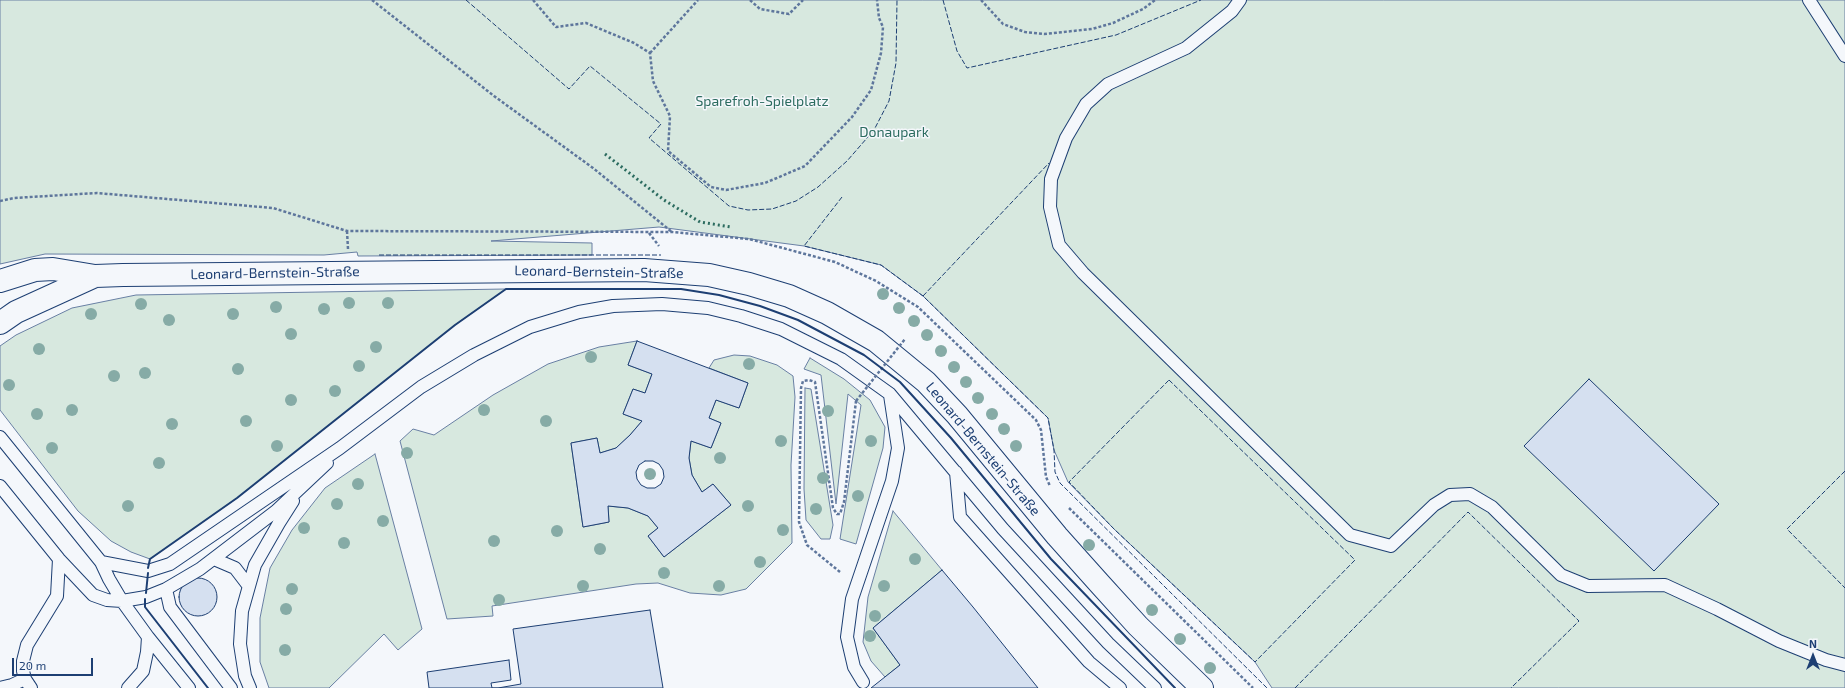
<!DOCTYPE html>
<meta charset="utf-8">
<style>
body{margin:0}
#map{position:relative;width:1845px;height:688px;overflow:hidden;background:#f4f7fb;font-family:"Exo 2",sans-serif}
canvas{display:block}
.north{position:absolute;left:1793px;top:636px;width:40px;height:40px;-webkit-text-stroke:3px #f4f7fb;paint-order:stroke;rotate:0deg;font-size:11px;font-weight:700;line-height:16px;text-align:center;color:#1d3f73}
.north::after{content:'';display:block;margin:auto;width:14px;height:18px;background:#1d3f73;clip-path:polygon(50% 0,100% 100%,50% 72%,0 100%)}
.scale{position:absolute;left:12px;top:658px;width:81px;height:18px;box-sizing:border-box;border:2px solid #1d3f73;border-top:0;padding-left:5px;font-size:12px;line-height:14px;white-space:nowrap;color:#1d3f73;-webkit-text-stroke:3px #f4f7fb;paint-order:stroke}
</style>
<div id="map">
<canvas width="1845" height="688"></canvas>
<div class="north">N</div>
<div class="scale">20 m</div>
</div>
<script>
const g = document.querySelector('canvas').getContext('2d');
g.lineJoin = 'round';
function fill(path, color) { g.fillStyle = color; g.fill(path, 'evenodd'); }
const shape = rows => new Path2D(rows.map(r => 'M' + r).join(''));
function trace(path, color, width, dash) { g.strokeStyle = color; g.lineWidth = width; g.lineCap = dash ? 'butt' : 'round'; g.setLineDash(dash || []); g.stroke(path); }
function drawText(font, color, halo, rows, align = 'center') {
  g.font = font + ' "Exo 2",sans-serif'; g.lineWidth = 3; g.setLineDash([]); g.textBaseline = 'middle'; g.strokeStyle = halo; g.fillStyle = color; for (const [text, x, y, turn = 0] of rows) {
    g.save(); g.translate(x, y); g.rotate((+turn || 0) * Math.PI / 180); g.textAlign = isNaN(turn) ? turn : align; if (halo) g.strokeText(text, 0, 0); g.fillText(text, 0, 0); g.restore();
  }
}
const green = shape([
 [0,0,1845,0,1845,688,1272,688,1255,662,1114,529,1068,482,1054,450,1048,418,923,296,881,265,804,246,659,227,491,241,592,243,592,255,358,256,357,252,324,255,45,254,0,264,0,0],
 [506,289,455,325,237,498,150,559,131,552,111,541,78,511,0,410,0,346,16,335,72,308,136,295,506,289],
 [637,341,628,365,652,374,645,393,633,389,623,414,642,421,630,435,616,448,600,453,597,438,571,443,583,527,609,522,608,506,628,508,648,516,658,528,648,536,664,557,731,505,713,484,702,492,692,475,689,458,691,441,711,448,721,423,709,418,716,400,739,408,748,383,709,368,714,360,734,355,750,356,777,365,793,376,795,397,791,465,792,543,746,589,721,595,690,593,658,583,636,584,492,606,493,616,447,619,400,441,413,429,434,435,493,395,548,364,599,347,637,341],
 [810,358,844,379,870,400,885,427,883,448,856,544,840,539,861,405,848,394,836,504,821,375,804,369,810,358],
 [805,388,811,389,833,525,830,539,821,539,806,520,804,489,805,388],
 [375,454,422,629,398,650,384,634,329,688,269,688,260,662,260,618,270,568,292,530,325,488,375,454],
 [893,511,942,570,873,628,900,665,885,677,871,661,863,642,868,597,893,511]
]);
const building = shape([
 [637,341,748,383,739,408,716,400,709,418,721,423,711,448,691,441,689,458,692,475,702,492,713,484,731,505,664,557,648,536,658,528,648,516,628,508,608,506,609,522,583,527,571,443,597,438,600,453,616,448,630,435,642,421,623,414,633,389,645,393,652,374,628,365,637,341],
 [645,461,653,461,659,464,663,470,664,477,661,484,655,488,647,488,641,485,637,479,636,472,639,465,645,461],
 [1589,379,1719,504,1654,571,1524,446,1589,379],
 [942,570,973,607,1038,688,871,688,900,665,873,628,942,570],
 '179 597a19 19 0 1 1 38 0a19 19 0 1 1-38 0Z',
 [650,610,663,688,498,688,521,684,513,629,650,610],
 [509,660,511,680,491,683,492,688,498,688,429,688,427,672,509,660]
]);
const path = shape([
 [372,0,494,96,593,168,672,232],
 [533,0,556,27,586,23,634,43,650,53,653,81,670,116,668,151,711,187,726,190,765,183,805,166,852,117,871,90,881,53,883,27,879,18,877,0],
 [750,0,760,9,789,14,803,0],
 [981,0,1003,24,1025,32,1044,34,1092,29,1113,23,1143,9,1155,0],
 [650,53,698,0],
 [0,201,14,198,97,193,273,208,347,231,672,232,749,239,835,262,876,281,918,307,1036,420,1041,430,1046,477,1050,486],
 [347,231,348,249],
 [649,233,659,246],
 [1069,508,1253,688],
 [840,572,807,545,799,522,801,388,803,381,809,380,815,382,833,508,837,514,840,514,844,502,856,401]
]);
const service = shape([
 [1240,0,1232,11,1186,48,1108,84,1086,104,1066,138,1051,179,1050,207,1059,245,1083,273,1350,535,1391,546,1434,505,1450,495,1470,494,1492,507,1561,575,1588,586,1665,585,1717,609,1779,641,1826,660,1845,665],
 [1809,0,1845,56],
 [0,437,101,562,109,579,122,601,148,637,189,688],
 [956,472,960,517,1089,662,1120,688],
 [0,486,59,559,93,595,107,600,122,601,146,597,166,589,200,569,276,511,327,463],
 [214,559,235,568,248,585],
 [101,562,148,571,170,564,340,448,421,387,474,355,530,327,579,312,613,306,662,304,708,308,741,316,781,329,841,359,890,394,1003,529,1108,643,1155,688],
 [166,589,170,607,231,688],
 [863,682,854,667,847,637,852,599,892,481,898,448,890,395],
 [0,688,12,685,25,679],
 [31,688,25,679,23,671,23,661,27,645,57,596,59,559],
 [128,688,143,671,147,652,148,637],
 [250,688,245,676,240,644,242,611,255,565,279,523,293,501]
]);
const secondary = shape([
 [0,281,35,270,53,269,95,276,123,275,644,270,709,275,749,284,789,296,827,313,876,341,926,382,957,415,1057,536,1099,583,1138,626,1202,688],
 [0,323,16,312,95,276]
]);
const pathBridge = shape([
 [856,401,905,339]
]);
const hedge = shape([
 [605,154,664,200,700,222,731,227]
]);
const fence = shape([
 [466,0,569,89,590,66,661,124,649,138,729,206,748,210,772,209,796,201,818,187,847,161,874,130,889,101,896,63,897,0],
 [943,0,957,51,967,68,1116,35,1201,0],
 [842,197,804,246,881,265,923,296,1048,418,1054,450,1055,472,1060,483,1267,688],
 [379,255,661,255],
 [923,296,1049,163],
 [1169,380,1355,560,1255,662,1114,529,1069,482,1169,380],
 [1845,471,1787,529,1845,588],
 [1295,688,1468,512,1579,621,1511,688]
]);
const wall = shape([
 [148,568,150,559,237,498,455,325,506,289,681,289,719,295,760,306,798,320,864,355,900,382,951,438,1051,559,1175,688],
 [146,593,148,573],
 [145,599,145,607,208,688]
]);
const trees = [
 [883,294],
 [349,303],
 [388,303],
 [141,304],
 [276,307],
 [899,308],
 [324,309],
 [91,314],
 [233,314],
 [169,320],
 [914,321],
 [291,334],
 [927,335],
 [376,347],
 [39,349],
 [941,351],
 [591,357],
 [749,364],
 [359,366],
 [954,367],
 [238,369],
 [145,373],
 [114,376],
 [966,382],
 [9,385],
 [335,391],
 [978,398],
 [291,400],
 [72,410],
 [484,410],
 [828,411],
 [37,414],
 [992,414],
 [246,421],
 [546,421],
 [172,424],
 [1004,429],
 [781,441],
 [871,441],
 [277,446],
 [1016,446],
 [52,448],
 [407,453],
 [720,458],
 [159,463],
 [650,474],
 [823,478],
 [358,484],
 [858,496],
 [337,504],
 [128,506],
 [748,506],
 [816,509],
 [383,521],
 [304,528],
 [783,530],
 [557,531],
 [494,541],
 [344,543],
 [1089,545],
 [600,549],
 [915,559],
 [760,562],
 [664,573],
 [583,586],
 [719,586],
 [884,586],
 [292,589],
 [499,600],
 [286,609],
 [1152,610],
 [875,616],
 [870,636],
 [1180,639],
 [285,650],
 [1210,668]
];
const parkNames = [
 ["Sparefroh-Spielplatz",762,101],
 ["Donaupark",894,132]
];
const streetNames = [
 ["Leonard-Bernstein-Straße",599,272,1],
 ["Leonard-Bernstein-Straße",275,273,-1],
 ["Leonard-Bernstein-Straße",983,449,50]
];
fill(green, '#d7e8df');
trace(green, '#687fa3', 1);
fill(building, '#d5e0f0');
trace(building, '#1d3f73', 1);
trace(service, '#1d3f73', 14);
trace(secondary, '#1d3f73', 24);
trace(path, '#5e769c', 2.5, [3, 2]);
trace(service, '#f4f7fb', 12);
trace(secondary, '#f4f7fb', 22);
trace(pathBridge, '#5e769c', 2.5, [3, 2]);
trace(hedge, '#2c6c60', 3, [2, 3]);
trace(fence, '#1d3f73', 1, [5, 2]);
trace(wall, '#1d3f73', 2);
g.fillStyle = '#86aba6';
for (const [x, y] of trees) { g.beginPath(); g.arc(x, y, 6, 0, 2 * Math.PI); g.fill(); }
drawText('14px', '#2c6c60', '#f4f7fb', parkNames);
drawText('14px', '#1d3f73', '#f4f7fb', streetNames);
</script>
